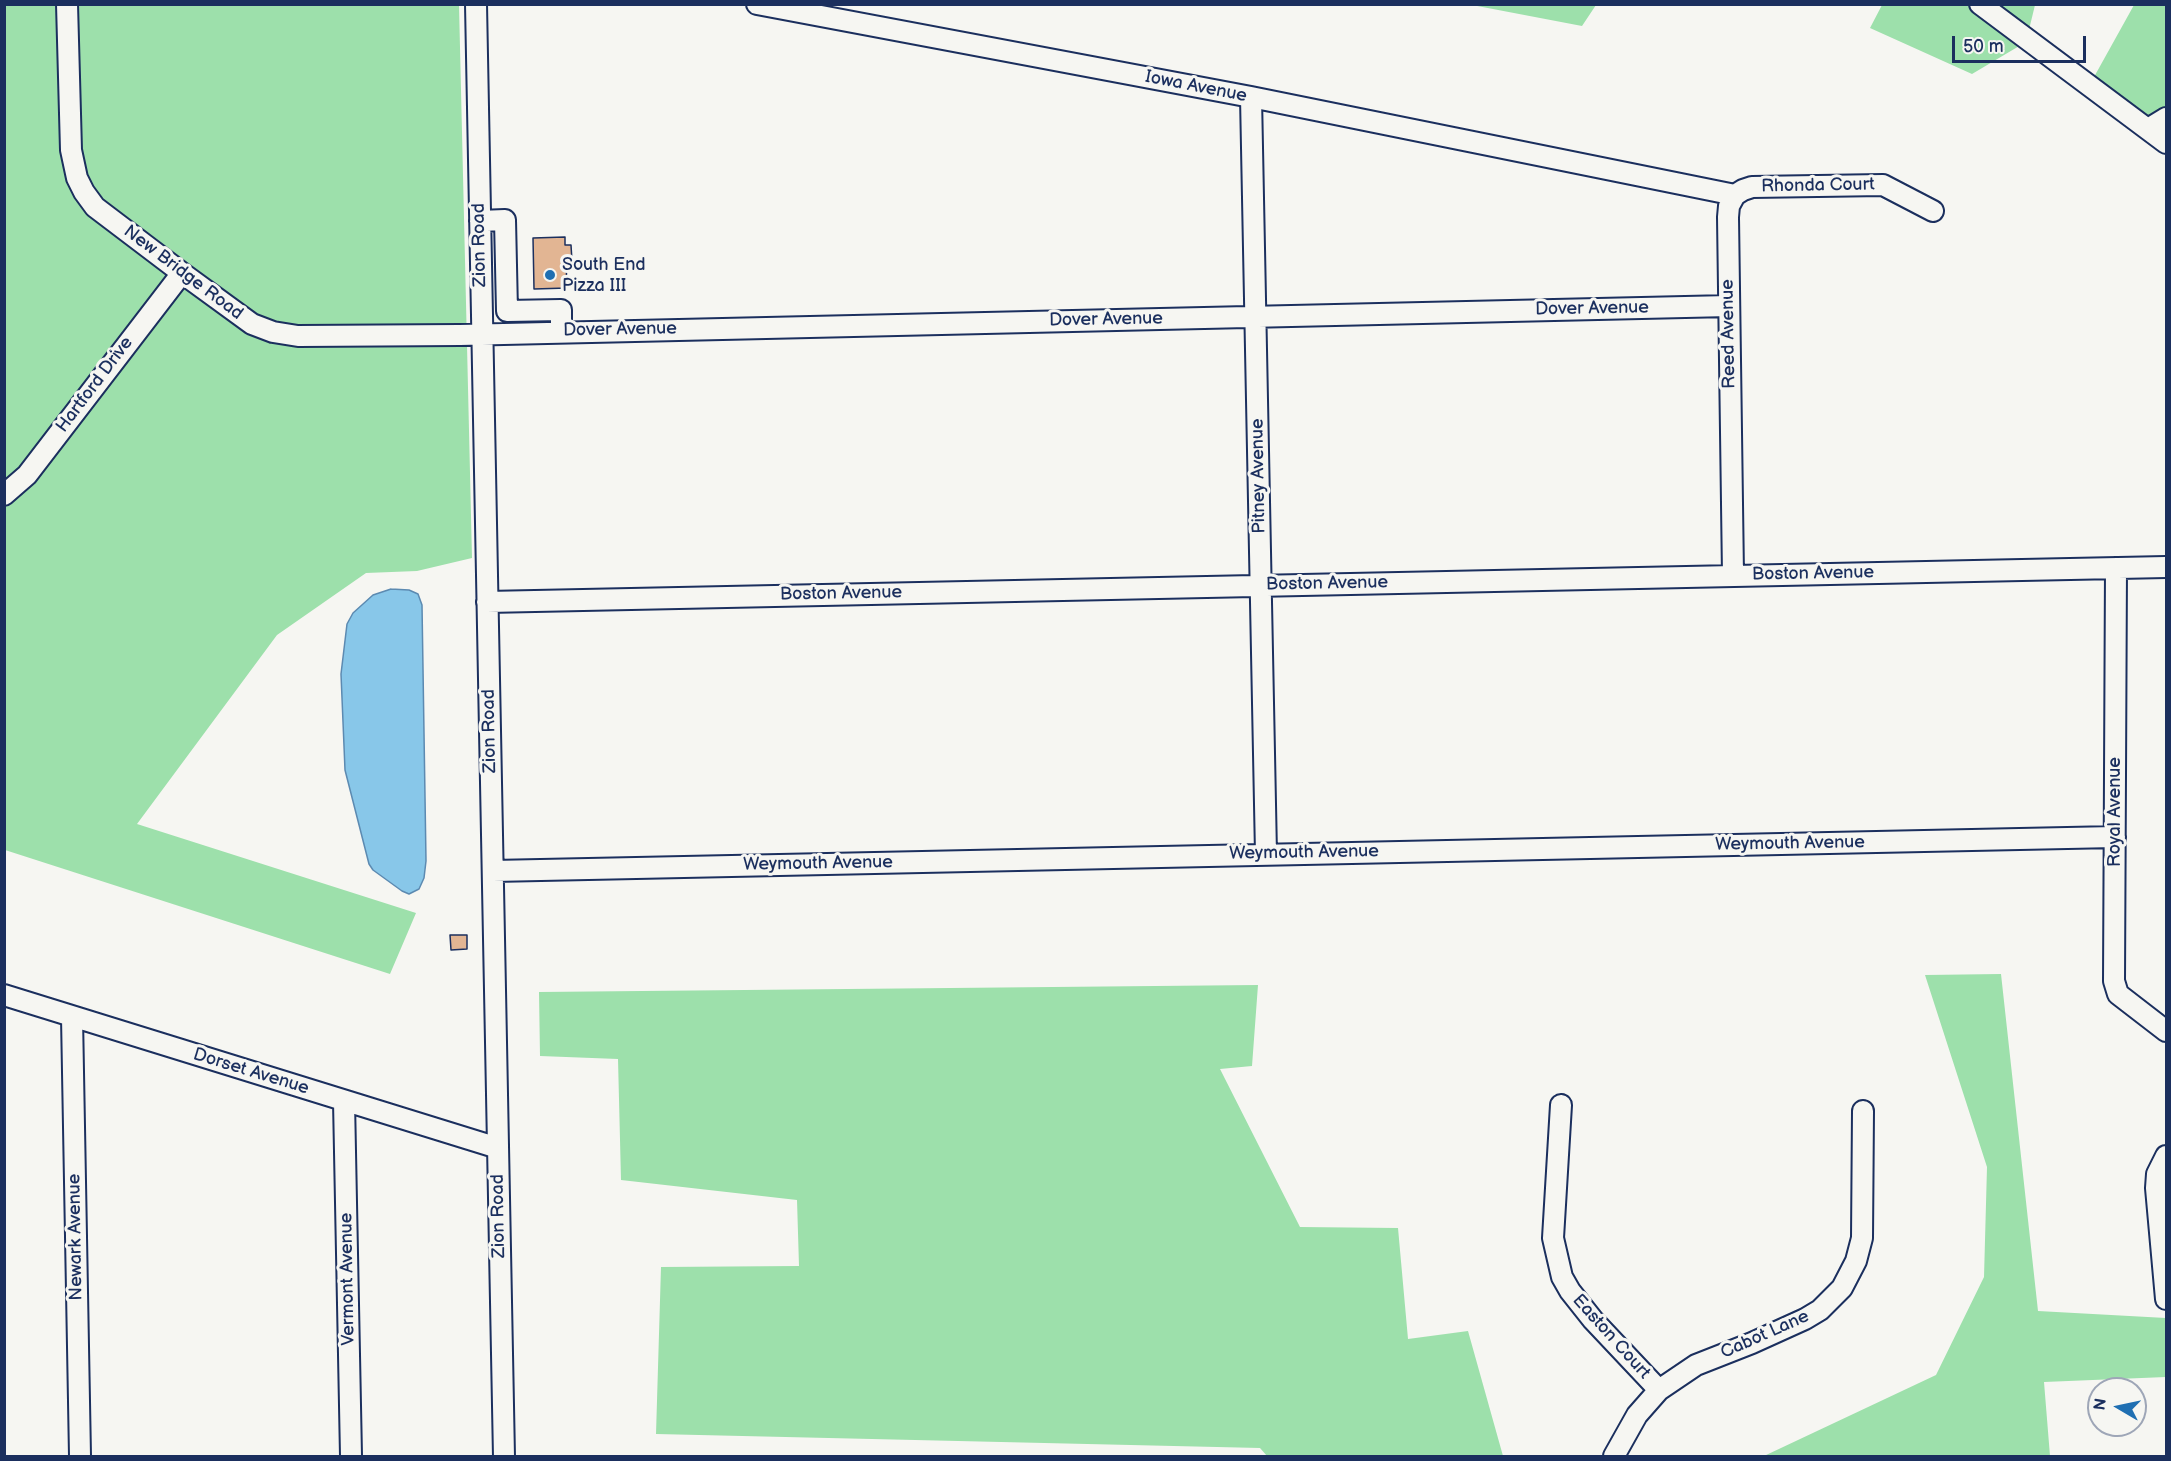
<!DOCTYPE html>
<style>
body{margin:0}
#map{position:relative;width:2171px;height:1461px;overflow:hidden;background:#f6f6f2;font-family:"Balsamiq Sans",sans-serif}
canvas{display:block}
.frame{position:absolute;inset:0;border:6px solid #1b2f5e;pointer-events:none}
.north{position:absolute;left:2087px;top:1377px;width:60px;height:60px;box-sizing:border-box;background:#f6f6f2;border:2px solid #9ea6b7;border-radius:50%;rotate:279deg;font-size:16px;font-weight:700;line-height:24px;text-align:center;color:#1b2f5e}
.north::after{content:'';display:block;margin:auto;width:21px;height:27px;background:#1f6fb2;clip-path:polygon(50% 0,100% 100%,50% 72%,0 100%)}
.scale{position:absolute;left:1952px;top:36px;width:134px;height:27px;box-sizing:border-box;border:3px solid #1b2f5e;border-top:0;padding-left:8px;font-size:18px;line-height:21px;white-space:nowrap;color:#1b2f5e;-webkit-text-stroke:4px #f6f6f2;paint-order:stroke}
</style>
<div id="map">
<canvas width="2171" height="1461"></canvas>
<div class="frame"></div>
<div class="north">N</div>
<div class="scale">50 m</div>
</div>
<script>
const g = document.querySelector('canvas').getContext('2d');
g.lineJoin = 'round';
function fill(path, color) { g.fillStyle = color; g.fill(path, 'evenodd'); }
const shape = rows => new Path2D(rows.map(r => 'M' + r).join(''));
function trace(path, color, width, dash) { g.strokeStyle = color; g.lineWidth = width; g.lineCap = dash ? 'butt' : 'round'; g.setLineDash(dash || []); g.stroke(path); }
function drawText(font, color, halo, rows, align = 'center') {
  g.font = font + ' "Balsamiq Sans",sans-serif'; g.lineWidth = 6; g.setLineDash([]); g.textBaseline = 'middle'; g.strokeStyle = halo; g.fillStyle = color; for (const [text, x, y, turn = 0] of rows) {
    g.save(); g.translate(x, y); g.rotate((+turn || 0) * Math.PI / 180); g.textAlign = isNaN(turn) ? turn : align; if (halo) g.strokeText(text, 0, 0); g.fillText(text, 0, 0); g.restore();
  }
}
const green = shape([
 [5,5,459,5,472,558,417,571,366,573,277,635,137,824,416,913,390,974,5,850],
 [1472,5,1596,5,1582,26],
 [1882,5,2035,5,2026,42,1972,74,1870,28],
 [2134,5,2166,5,2166,144,2089,86],
 [2001,974,2038,1311,2166,1318,2166,1377,2044,1382,2050,1456,1764,1456,1936,1375,1984,1277,1987,1167,1925,975],
 [1258,985,1252,1066,1220,1069,1300,1227,1398,1228,1408,1339,1468,1331,1503,1456,1267,1456,1260,1448,656,1434,661,1267,799,1266,797,1200,621,1180,618,1059,540,1056,539,992]
]);
const water = shape([
 [391,589,409,590,418,594,422,605,426,861,424,878,419,889,409,894,402,891,373,870,369,864,345,770,341,674,347,624,353,613,373,595,391,589]
]);
const building = shape([
 [565,237,565,245,571,245,572,261,566,261,567,288,534,289,533,238,565,237],
 [450,935,467,935,467,949,451,950,450,935]
]);
const minor = shape([
 [67,4,71,150,77,178,84,192,95,207,182,273,252,324,273,332,298,336,460,335,1729,306],
 [476,4,504,1456],
 [757,4,1251,97,1735,195,1729,206,1728,217,1733,575],
 [1980,4,2166,143],
 [1251,97,1266,854],
 [2148,129,2166,118],
 [1735,195,1743,190,1752,187,1883,185,1933,211],
 [480,221,505,220,507,311,561,310,561,332],
 [4,495,27,475,182,273],
 [2116,568,2114,981,2118,994,2166,1031],
 [487,602,2166,567],
 [493,871,2115,837],
 [4,995,498,1148],
 [72,1017,80,1456],
 [344,1101,351,1456],
 [1561,1105,1553,1238,1562,1277,1570,1291,1593,1320,1659,1390],
 [2166,1156,2157,1174,2156,1188,2166,1299],
 [1614,1456,1637,1415,1659,1390,1696,1365,1752,1343,1805,1319,1820,1310,1842,1288,1856,1261,1862,1238,1863,1111]
]);
const markers = [
 [550,275,6,"#1f6fb2"]
];
const streetNames = [
 ["Iowa Avenue",1196,87,11],
 ["Rhonda Court",1818,186,-1],
 ["Zion Road",480,245,-91],
 ["New Bridge Road",183,273,37],
 ["Dover Avenue",1592,309,-1],
 ["Dover Avenue",1106,320,-1],
 ["Dover Avenue",620,330,-1],
 ["Reed Avenue",1729,334,-91],
 ["Hartford Drive",95,385,-53],
 ["Pitney Avenue",1259,476,-91],
 ["Boston Avenue",1813,574,-1],
 ["Boston Avenue",1327,584,-1],
 ["Boston Avenue",841,594,-1],
 ["Zion Road",490,731,-91],
 ["Royal Avenue",2115,812,-90],
 ["Weymouth Avenue",1790,844,-1],
 ["Weymouth Avenue",1304,853,-1],
 ["Weymouth Avenue",818,864,-1],
 ["Dorset Avenue",251,1072,17],
 ["Zion Road",499,1216,-91],
 ["Newark Avenue",76,1237,-91],
 ["Vermont Avenue",348,1279,-91],
 ["Cabot Lane",1765,1335,-24],
 ["Easton Court",1611,1337,48]
];
const poiNames = [
 ["South End",562,265],
 ["Pizza III",562,286]
];
fill(green, '#9de0ab');
fill(water, '#88c7e9');
trace(water, '#5c8ab1', 1.5);
fill(building, '#e2b593');
trace(building, '#1b2f5e', 1.5);
trace(minor, '#1b2f5e', 24);
trace(minor, '#f6f6f2', 20);
for (const [x, y, r, color] of markers) { const dot = new Path2D(); dot.arc(x, y, r, 0, 2 * Math.PI); g.fillStyle = color; g.fill(dot); trace(dot, '#f6f6f2', 2); }
drawText('18px', '#1b2f5e', '#f6f6f2', streetNames);
drawText('18px', '#1b2f5e', '#f6f6f2', poiNames, 'left');
</script>
